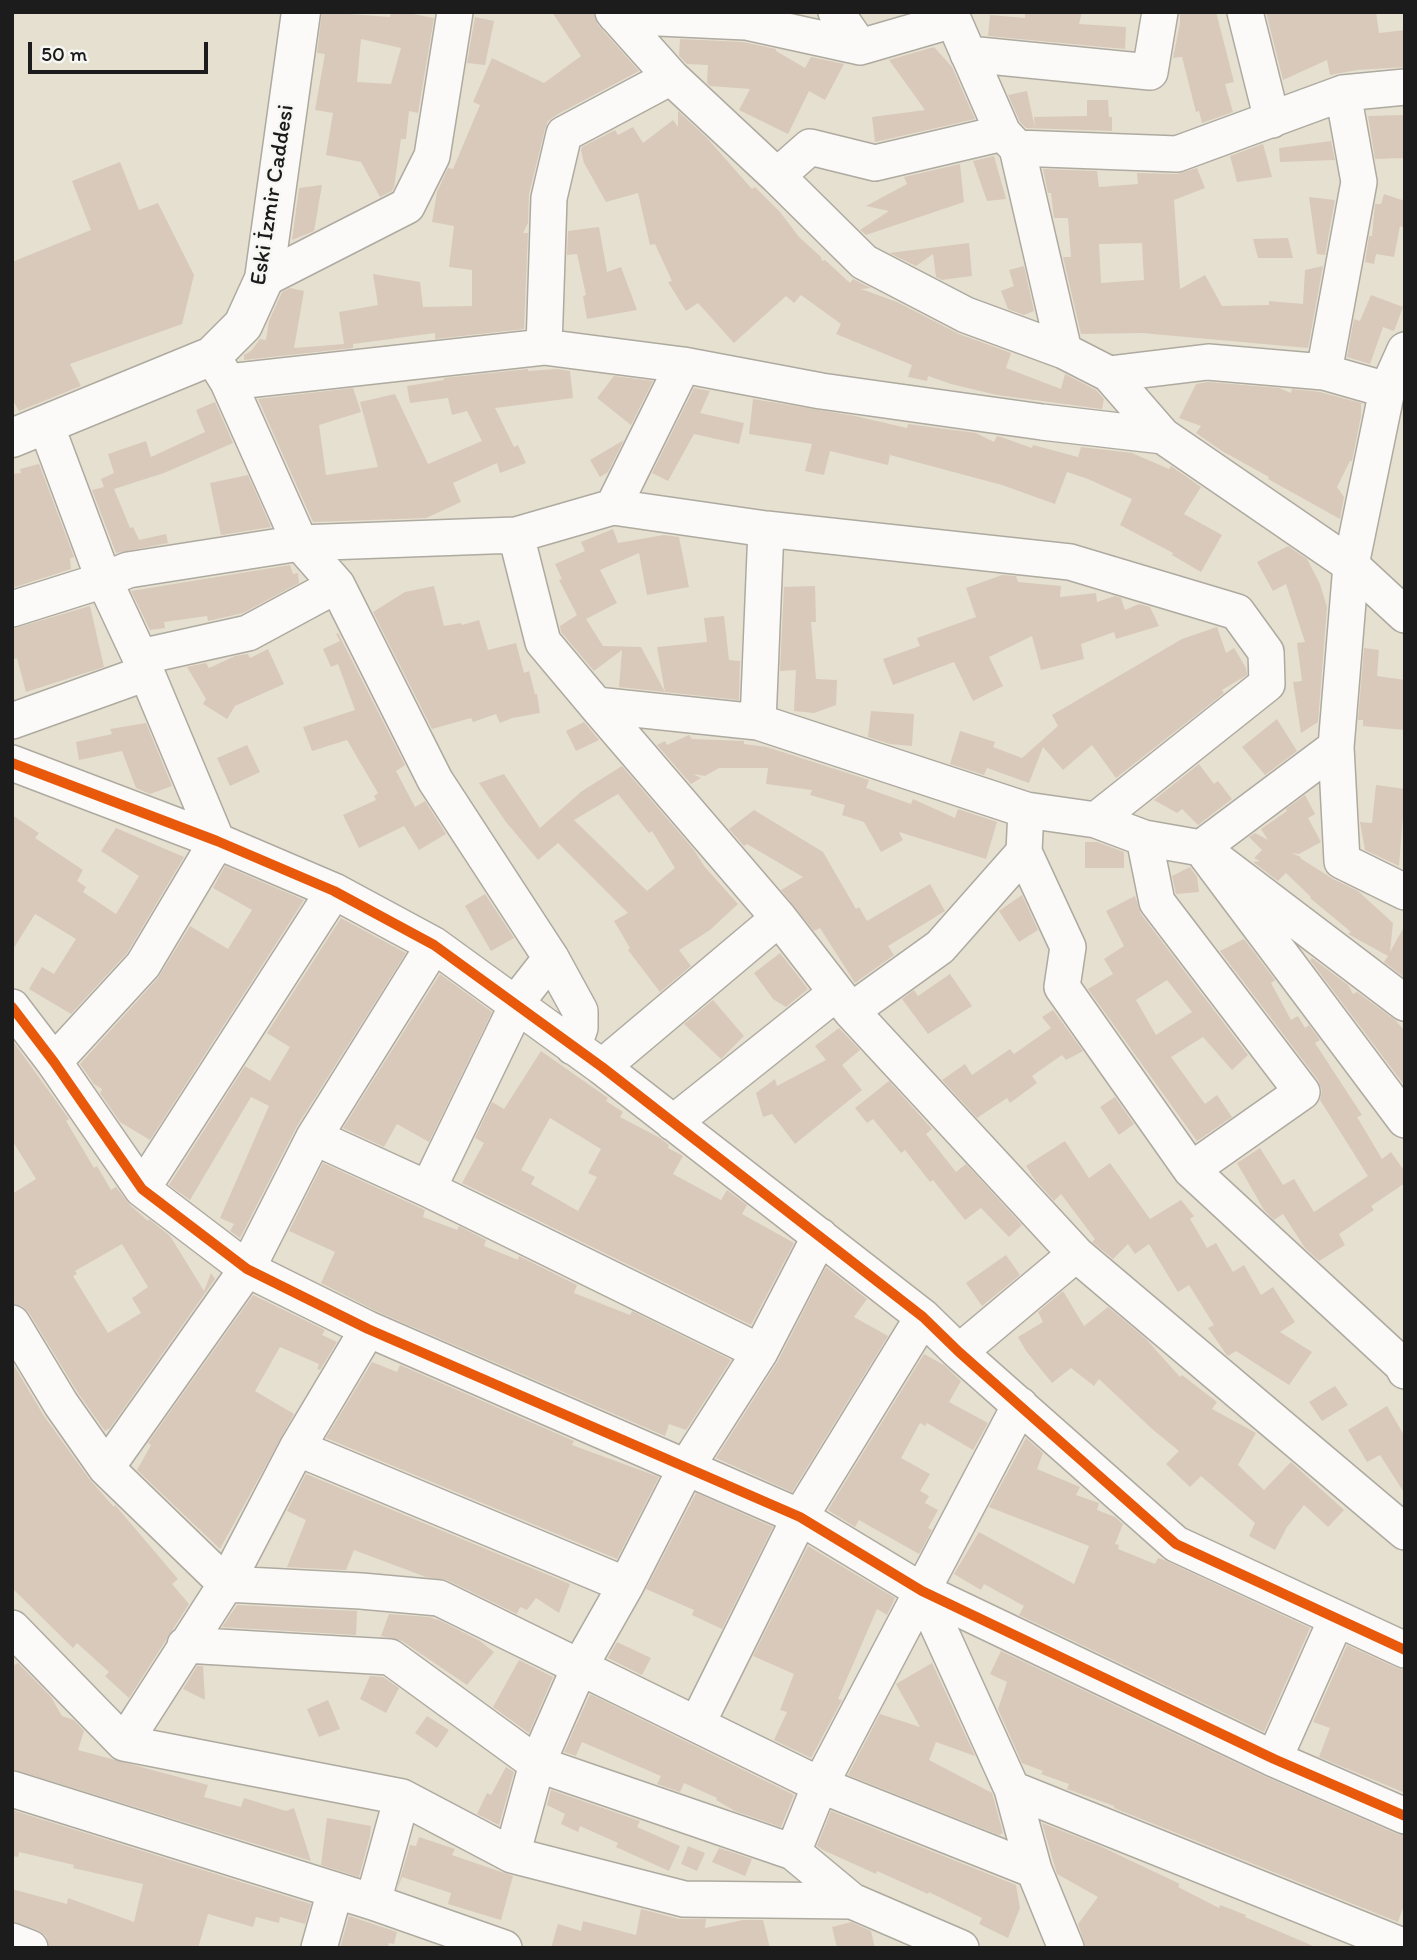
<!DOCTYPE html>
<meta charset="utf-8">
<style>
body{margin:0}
#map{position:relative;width:1417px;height:1960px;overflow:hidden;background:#e6e0d0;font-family:Itim,sans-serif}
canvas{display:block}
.frame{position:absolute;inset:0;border:14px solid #1c1c1c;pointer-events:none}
.scale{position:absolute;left:28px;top:42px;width:180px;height:32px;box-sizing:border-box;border:4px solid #1c1c1c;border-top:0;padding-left:9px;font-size:21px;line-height:24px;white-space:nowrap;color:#1c1c1c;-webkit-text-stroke:5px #f6f6f2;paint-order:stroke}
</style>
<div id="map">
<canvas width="1417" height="1960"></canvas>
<div class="frame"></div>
<div class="scale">50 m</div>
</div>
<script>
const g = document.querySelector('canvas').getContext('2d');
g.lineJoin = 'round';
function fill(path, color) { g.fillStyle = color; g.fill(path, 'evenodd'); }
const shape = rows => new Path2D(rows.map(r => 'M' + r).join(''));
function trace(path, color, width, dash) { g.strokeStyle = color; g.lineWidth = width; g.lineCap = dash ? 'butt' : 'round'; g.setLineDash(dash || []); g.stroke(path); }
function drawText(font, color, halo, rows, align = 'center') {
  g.font = font + ' Itim,sans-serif'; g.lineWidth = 5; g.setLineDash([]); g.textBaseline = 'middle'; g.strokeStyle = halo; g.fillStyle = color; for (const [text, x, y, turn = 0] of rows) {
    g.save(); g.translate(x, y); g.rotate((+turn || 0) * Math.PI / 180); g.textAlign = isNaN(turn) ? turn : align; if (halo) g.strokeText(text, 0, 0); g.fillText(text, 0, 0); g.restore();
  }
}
const building = shape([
 [322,12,390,17,391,12,403,12,434,18,418,113,409,111,406,139,401,139,394,187,392,191,380,197,361,162,326,155,333,113,315,110,325,54,317,53],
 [361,39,401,48,391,84,357,82],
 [552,12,593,12,598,25,639,71,558,114,548,121,545,129,529,194,528,223,523,233,528,233,524,329,435,339,435,333,353,344,353,348,244,360,244,355,251,351,260,339,266,340,269,321,282,292,290,288,304,291,294,348,344,344,339,312,378,305,373,274,420,282,423,307,472,306,472,270,449,267,454,226,432,222,437,192,448,168,453,169,480,105,473,102,492,58,544,83,581,56],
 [1025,12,1082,12,1079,24,1126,27,1125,49,988,36,990,15,1025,18],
 [1180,12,1216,12,1234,82,1225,84,1233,112,1202,123,1199,111,1196,112,1182,57,1173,58,1180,23],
 [1266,12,1376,12,1379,33,1405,30,1405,67,1357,70,1330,75,1327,60,1283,80],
 [475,17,494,21,485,65,467,63],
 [680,39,743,42,776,49,776,51,805,68,811,57,844,64,825,100,809,91,788,134,739,110,750,89,710,86,707,83,708,65,687,64,679,56],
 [934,47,952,67,975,119,875,142,872,117,925,110,889,60],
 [1027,91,1035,128,1034,117,1087,116,1087,100,1108,100,1109,117,1112,117,1112,131,1026,128,1020,122,1008,95],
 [678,111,707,138,752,189,755,187,780,212,799,237,821,257,822,261,825,260,850,283,853,279,871,288,861,289,897,302,959,334,1011,353,1006,368,1061,389,1065,374,1096,390,1104,399,1102,409,997,395,951,384,928,376,927,381,908,377,912,365,836,334,841,324,801,295,794,303,786,296,734,343,698,303,686,311,668,282,672,281,655,244,650,245,638,193,606,202,584,163,581,150,582,147,615,130,618,135,633,127,643,143,673,120,678,127],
 [1403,115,1404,158,1375,159,1368,116],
 [1331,141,1335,160,1280,162,1279,148],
 [1263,144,1272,177,1237,182,1230,156],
 [994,156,1006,199,987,201,973,161],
 [120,162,139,210,158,203,194,275,182,324,70,364,81,386,19,411,12,399,12,262,91,230,72,181],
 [960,164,964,202,866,235,860,230,889,211,866,206,907,184,904,177],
 [1197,168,1205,188,1174,200,1180,289,1205,275,1222,306,1269,305,1269,301,1303,304,1305,270,1323,266,1308,348,1142,333,1081,334,1063,257,1071,257,1068,218,1054,218,1051,193,1048,193,1043,169,1097,171,1099,187,1138,184,1137,173,1177,174],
 [1142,243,1144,280,1101,283,1099,244],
 [322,185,314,231,292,240,299,188],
 [1384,194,1405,201,1405,228,1400,226,1394,257,1376,254,1374,264,1365,262,1369,236,1372,236,1375,204,1381,204],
 [1309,197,1335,200,1325,255,1317,254],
 [599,227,607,272,621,267,637,310,587,319,583,296,586,295,577,254,567,255,568,231],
 [1288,238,1293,258,1258,258,1253,239],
 [969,243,972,276,942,280,936,277,933,254,916,266,889,253],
 [1024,266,1034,311,1024,315,1008,309,1001,291,1014,286,1009,270],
 [1371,295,1403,307,1394,331,1383,327,1370,364,1347,357,1354,319,1360,321],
 [528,369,528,371,557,369,570,371,573,398,495,408,514,447,518,445,526,463,500,473,497,463,453,483,461,502,426,518,313,522,258,399,353,388,361,412,319,425,326,475,378,467,360,402,395,394,428,464,482,441,467,411,452,415,448,398,410,403,407,386,444,380,444,378],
 [614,376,653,381,631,425,597,398],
 [1208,382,1279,388,1291,393,1292,389,1320,392,1361,403,1361,416,1352,461,1350,461,1337,487,1344,497,1340,519,1268,479,1269,477,1222,451,1196,433,1201,426,1179,418,1196,384],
 [694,388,710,391,700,413,744,423,739,444,694,434,668,481,652,473],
 [753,399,855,416,907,428,908,424,976,433,994,442,997,436,1001,437,1032,448,1033,445,1078,457,1081,447,1132,453,1169,469,1171,466,1201,487,1184,514,1222,535,1201,572,1172,555,1173,553,1120,525,1132,499,1088,479,1067,472,1055,504,1002,485,890,455,888,465,830,451,824,475,805,471,812,444,749,434],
 [215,402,233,443,164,473,114,489,130,528,133,527,139,540,166,534,168,543,116,553,92,490,104,487,101,479,114,473,108,454,146,441,151,457,205,432,196,410],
 [624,440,608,472,600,477,590,460],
 [39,464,74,557,70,558,71,569,12,588,12,474,21,473,20,469],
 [248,475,271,527,221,535,210,483],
 [613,529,618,543,664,535,679,537,689,587,647,595,639,553,600,570,617,603,586,619,603,646,641,647,665,692,619,687,622,650,594,671,561,632,560,626,577,615,559,580,562,579,555,564,585,551,581,542],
 [1288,546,1307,559,1320,584,1327,607,1318,722,1301,733,1293,682,1302,681,1297,643,1305,642,1286,584,1273,591,1257,562],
 [290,565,293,574,298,573,299,583,243,613,208,621,207,616,164,622,165,628,150,630,131,591],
 [1002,575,1016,576,1018,582,1061,586,1060,597,1096,593,1097,602,1115,596,1121,598,1125,610,1139,604,1150,607,1159,626,1116,639,1114,632,1081,644,1084,659,1041,670,1032,636,989,657,1003,686,973,701,954,662,893,685,883,659,920,646,917,638,976,617,966,588],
 [434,586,444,626,461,623,462,625,479,620,488,650,516,643,524,673,529,671,535,694,537,694,540,713,512,718,500,723,496,714,473,722,471,718,432,729,373,612,405,592],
 [815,586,816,622,811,622,816,679,837,680,836,705,814,713,794,711,796,670,780,671,784,587],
 [90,606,104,667,26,692,17,658,12,660,12,629],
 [724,616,729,660,740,661,739,700,665,692,657,647,707,642,704,618],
 [1217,627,1226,653,1234,648,1246,668,1247,675,1222,690,1224,693,1116,778,1092,745,1063,770,1043,747,1029,783,987,768,984,775,950,764,960,731,995,742,993,747,1022,758,1058,726,1052,715,1182,639],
 [338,633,405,765,396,771,415,807,425,801,446,834,419,850,404,826,359,848,343,815,376,800,374,796,378,793,347,740,312,751,303,727,355,710,338,664,331,667,323,649,340,641,336,634],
 [1364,648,1379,650,1377,676,1405,680,1405,730,1363,726,1363,720,1358,720],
 [268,649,284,684,235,706,227,719,203,704,206,699,187,667,206,663,209,668,235,656,248,654,250,658],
 [871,711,914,714,912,746,890,744,868,737],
 [1277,719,1297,751,1265,775,1242,747],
 [584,722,599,740,576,751,566,731],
 [146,723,172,786,150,794,136,788,122,751,79,760,76,742,112,734,110,729],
 [689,735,692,739,744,741,744,744,767,747,869,780,866,788,911,804,913,799,955,818,958,809,997,822,986,859,899,832,903,840,881,852,864,822,842,815,845,805,810,795,812,790,766,784,768,768,719,768,705,776,693,774,701,778,691,784,657,745,665,741,667,745],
 [247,745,260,772,230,786,217,758],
 [1199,764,1214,784,1218,781,1232,799,1198,825,1182,809,1177,813,1154,800],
 [622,766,694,850,704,866,738,904,710,930,679,950,691,966,660,992,628,950,630,948,614,921,628,913,558,843,538,860,506,822,479,783,504,774,540,828,582,791],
 [618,794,649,833,652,831,675,868,647,891,574,820],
 [1376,785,1405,789,1399,866,1365,850,1360,822,1372,823],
 [1305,795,1315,814,1308,818,1321,842,1299,854,1291,853,1301,857,1300,858,1333,879,1358,891,1393,923,1390,952,1405,925,1405,978,1384,962,1388,956,1348,934,1351,932,1310,898,1311,897,1286,873,1278,881,1253,862,1260,861,1254,858,1262,850,1249,837,1255,833,1268,840,1261,829,1287,811,1286,809],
 [754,810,823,852,856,909,859,907,867,921,930,884,945,911,888,946,894,955,855,983,820,928,814,931,781,890,803,877,747,844,744,846,729,829],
 [12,815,39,833,35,838,83,870,77,881,86,887,83,892,116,914,139,876,101,851,116,828,184,857,127,953,71,1014,29,989,42,967,54,974,76,939,35,914,12,951],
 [1085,842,1097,842,1124,852,1124,868,1085,868],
 [225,866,304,900,150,1140,120,1122,100,1093,102,1089,94,1084,80,1064,158,978,190,926,228,949,252,910,213,888],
 [1190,867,1197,877,1199,892,1176,894,1172,876],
 [485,894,514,938,491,951,465,906],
 [1022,895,1038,930,1019,942,999,911],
 [1135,896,1141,914,1248,1055,1232,1070,1203,1037,1171,1057,1205,1104,1217,1095,1232,1117,1197,1141,1088,989,1113,974,1104,959,1124,946,1106,911],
 [1167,980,1192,1012,1156,1035,1136,1000],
 [341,918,406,953,297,1126,240,1238,230,1231,234,1224,220,1218,269,1106,251,1097,190,1200,169,1185,245,1066,270,1081,290,1047,267,1033],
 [1244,939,1275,980,1271,983,1291,1020,1298,1016,1305,1028,1309,1025,1320,1040,1315,1043,1362,1115,1357,1117,1382,1159,1391,1152,1405,1172,1405,1183,1371,1206,1374,1210,1339,1234,1345,1245,1319,1261,1305,1248,1283,1214,1274,1220,1264,1210,1237,1163,1260,1148,1283,1185,1294,1179,1314,1212,1368,1176,1320,1100,1322,1090,1318,1080,1220,951],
 [780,953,808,989,786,1007,773,999,754,973],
 [1312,958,1348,985,1353,994,1357,992,1395,1020,1405,1031,1405,1086,1310,960],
 [440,974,492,1012,429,1142,397,1124,384,1147,343,1128],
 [950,974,972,1006,928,1034,902,999,914,990,918,996],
 [713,1000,744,1036,721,1059,684,1024],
 [1053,1010,1083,1051,1066,1060,1062,1055,1032,1076,1037,1083,1010,1103,1007,1098,977,1118,942,1080,965,1064,972,1075,1010,1049,1014,1054,1051,1028,1042,1017],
 [839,1028,860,1050,842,1065,862,1090,795,1144,772,1114,763,1117,756,1093,775,1079,777,1086,826,1060,815,1046],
 [12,1040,69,1119,66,1121,94,1168,97,1166,111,1190,116,1187,130,1205,148,1221,149,1219,170,1236,204,1291,211,1273,215,1279,110,1428,105,1431,78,1393,29,1313,22,1306,12,1303,12,1194,36,1179,12,1140],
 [122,1244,148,1287,132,1298,141,1313,108,1333,73,1276,77,1274,75,1271],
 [541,1051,608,1098,606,1101,623,1112,620,1117,660,1138,669,1145,668,1148,683,1156,673,1174,721,1200,727,1190,747,1205,742,1214,794,1243,751,1325,462,1183,484,1143,475,1138,492,1102,504,1109],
 [550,1118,601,1149,588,1173,597,1177,578,1211,531,1184,535,1177,521,1170],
 [889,1081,932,1129,926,1134,956,1172,966,1164,1022,1225,1009,1237,981,1208,965,1220,933,1180,930,1182,905,1150,901,1153,873,1119,867,1123,855,1108],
 [1115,1097,1134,1124,1119,1135,1100,1107],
 [1065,1141,1089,1178,1110,1163,1150,1219,1181,1200,1194,1216,1190,1219,1207,1248,1216,1243,1233,1272,1244,1265,1261,1295,1273,1287,1295,1322,1280,1332,1312,1352,1289,1385,1236,1351,1228,1356,1226,1354,1208,1328,1214,1325,1189,1285,1178,1292,1149,1244,1135,1254,1128,1244,1113,1259,1092,1242,1095,1239,1061,1194,1054,1201,1036,1181,1026,1166],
 [323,1163,425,1210,423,1217,457,1230,459,1226,486,1240,484,1246,518,1260,519,1256,577,1285,574,1293,630,1315,632,1311,731,1360,686,1430,669,1424,665,1436,376,1311,321,1283,335,1252,289,1231],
 [1006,1255,1020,1275,982,1306,966,1283],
 [826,1267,867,1299,854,1317,888,1336,792,1492,716,1458,778,1361],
 [1063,1291,1084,1326,1108,1307,1145,1338,1180,1377,1182,1375,1217,1402,1212,1409,1256,1433,1238,1465,1264,1490,1291,1462,1344,1510,1328,1527,1304,1505,1287,1527,1275,1550,1249,1536,1255,1523,1201,1476,1190,1487,1166,1464,1179,1451,1151,1428,1099,1379,1094,1386,1071,1368,1052,1383,1026,1351,1018,1337,1043,1322,1038,1312],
 [253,1295,325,1330,322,1335,337,1342,320,1370,317,1369,319,1364,280,1347,255,1391,294,1414,220,1549,137,1470,151,1445,148,1443],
 [924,1354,944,1365,961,1381,949,1402,988,1423,973,1450,927,1423,925,1426,920,1423,901,1458,930,1474,920,1491,929,1496,925,1503,938,1510,928,1528,932,1530,919,1554,859,1520,855,1527,828,1510],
 [12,1362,44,1416,90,1480,114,1507,115,1505,178,1579,172,1584,189,1604,129,1698,105,1676,109,1672,77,1643,73,1648,12,1588],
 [372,1362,397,1372,400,1365,574,1441,572,1445,659,1477,617,1559,326,1438],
 [1335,1386,1348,1405,1322,1421,1309,1402],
 [1387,1406,1405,1437,1405,1494,1380,1455,1367,1462,1348,1430],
 [1026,1438,1043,1453,1037,1469,1080,1487,1076,1495,1099,1503,1097,1510,1115,1517,1123,1524,1115,1544,1119,1545,1118,1549,1155,1564,1158,1558,1164,1560,1310,1628,1264,1732,1019,1615,1024,1606,984,1584,981,1590,954,1574,979,1532,1074,1584,1089,1546,989,1507],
 [306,1474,570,1584,559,1613,536,1598,527,1610,520,1607,517,1614,447,1580,426,1577,354,1550,346,1570,287,1567,306,1520,287,1511],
 [696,1493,773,1527,722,1629,692,1615,694,1610,646,1589],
 [808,1546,895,1598,887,1615,877,1609,838,1699,842,1700,811,1758,774,1740,787,1712,780,1710,794,1674,753,1656],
 [237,1605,357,1611,356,1635,222,1627],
 [389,1614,429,1617,441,1621,480,1641,494,1652,467,1685,402,1641,381,1636],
 [617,1642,651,1658,642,1675,608,1658],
 [1347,1645,1397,1668,1405,1670,1405,1793,1319,1757,1330,1728,1313,1722],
 [1001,1651,1266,1777,1397,1834,1405,1836,1405,1902,1398,1922,1114,1808,1114,1806,1067,1789,1069,1784,1041,1774,1043,1771,1022,1763,998,1709,1007,1682,990,1674],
 [519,1660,553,1677,529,1733,493,1707],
 [18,1663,51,1697,62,1716,74,1720,84,1731,78,1750,208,1785,204,1797,241,1807,244,1798,286,1811,294,1808,311,1861,12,1769,12,1666],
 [932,1663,975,1756,936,1742,929,1760,992,1793,1003,1833,999,1835,848,1775,880,1714,920,1727,896,1684],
 [197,1666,203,1666,205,1700,183,1689],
 [370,1676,383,1677,399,1688,386,1713,360,1699],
 [590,1694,794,1795,781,1827,735,1811,716,1800,717,1798,684,1783,680,1792,657,1784,661,1776,582,1742,576,1756,564,1752],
 [328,1700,340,1729,319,1737,307,1709],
 [427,1716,449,1730,437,1748,415,1733],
 [506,1767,514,1772,499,1825,477,1814,487,1793,491,1795],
 [551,1790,640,1821,637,1827,680,1846,669,1871,616,1847,618,1843,580,1826,578,1832,561,1824,565,1814,547,1805],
 [12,1810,311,1904,305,1924,280,1917,279,1923,256,1917,253,1927,208,1914,198,1948,50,1948,46,1936,38,1930,12,1921,12,1889,67,1904,68,1898,134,1922,143,1884,73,1868,74,1865,19,1852,18,1857,12,1856],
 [831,1811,1016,1885,1020,1908,1008,1938,979,1924,982,1918,929,1892,928,1894,877,1871,876,1874,823,1850,817,1846],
 [327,1818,371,1826,370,1836,359,1877,321,1865],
 [1042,1823,1100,1846,1180,1884,1178,1887,1219,1908,1220,1905,1246,1915,1245,1917,1318,1948,1086,1948,1078,1924,1098,1897,1057,1874],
 [419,1837,455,1849,452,1855,513,1876,501,1920,448,1904,451,1893,402,1877,397,1889,410,1845,416,1846],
 [688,1846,705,1853,697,1871,681,1864],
 [719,1848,752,1859,745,1876,712,1862],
 [641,1909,679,1919,706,1919,705,1928,743,1920,763,1920,770,1948,551,1948,558,1924,581,1931,583,1921,636,1935],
 [349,1916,397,1932,394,1944,389,1943,388,1948,340,1948],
 [851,1922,871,1931,875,1948,837,1948,832,1927]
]);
const minor = shape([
 [613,12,671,77,777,176,864,262,966,315,1064,351,1109,374,1163,436,1351,565,1336,747,1342,861,1405,892],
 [836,12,860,47,953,20],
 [950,12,1003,133,1017,148,1064,351],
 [1245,12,1272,120],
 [616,16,746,22,860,47],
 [968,54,1150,72,1160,12],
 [1017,148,1177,154,1343,93,1405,87],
 [777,176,810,147,875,163,1003,133],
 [264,279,407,206,432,156,455,12],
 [544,347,549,198,564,134,671,77],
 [1405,350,1387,390,1351,565,1405,615],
 [212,356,228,382,544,347,683,365,821,391,1042,422,1163,436],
 [1324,372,1359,182,1343,93],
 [1109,374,1208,362,1324,372,1387,390],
 [228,382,300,543,337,585,435,780,551,958,580,1011,580,1028,573,1047],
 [46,425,104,580,140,657,217,841,143,965,54,1062],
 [613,507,683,365],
 [516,535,613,507,766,529,1070,562,1237,612,1266,652,1267,684,1096,820],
 [12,609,104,580,128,570,300,543,516,535,543,642,596,705,758,722,1026,810,1096,820,1144,838,1201,848,1405,1003],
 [140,657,248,633,337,585],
 [596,705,779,918,851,1011,1076,1254,1405,1532],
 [12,721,146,673],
 [758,722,766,529],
 [1336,747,1201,848,1405,1120],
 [12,763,217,841,334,891,434,945,602,1067,923,1317,959,1352,1176,1544,1405,1650],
 [1026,810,1024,852,1068,947,1062,987,1191,1170,1402,1365,1405,1371],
 [1144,838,1157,902,1302,1092,1191,1170],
 [12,1007,54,1062,142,1189,247,1269,368,1329,800,1517,922,1591,1274,1759,1405,1816],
 [851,1011,940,947,1024,852],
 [602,1067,779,918],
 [673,1123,836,993],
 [314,1137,428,1189,760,1352],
 [142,1189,334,891],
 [428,1189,522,995,551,958],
 [12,1323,61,1404,106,1468,226,1584,361,1591,439,1598,820,1785,1034,1870],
 [959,1352,1076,1254],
 [297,1448,626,1585],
 [106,1468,247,1269,314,1137,434,945],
 [922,1591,1012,1789,1034,1870,1066,1948],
 [12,1628,124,1743,402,1797,512,1855,684,1899,852,1901,961,1948],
 [185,1645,390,1657,537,1764,793,1852],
 [697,1724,800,1517,923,1317],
 [124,1743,226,1584,297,1448,368,1329],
 [1274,1759,1336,1620],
 [12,1789,373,1902,504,1948],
 [1012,1789,1405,1947],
 [512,1855,537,1764,580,1666,626,1585,687,1466,760,1352,820,1236],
 [852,1901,793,1852,820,1785,1020,1405],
 [373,1902,402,1797],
 [12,1941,30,1948],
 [319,1948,335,1891]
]);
const major = shape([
 [12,438,212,356,243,325,264,279,301,12]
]);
const cycleway = shape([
 [12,763,217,841,334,891,434,945,602,1067,923,1317,959,1352,1176,1544,1405,1650],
 [12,1007,54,1062,142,1189,247,1269,368,1329,800,1517,922,1591,1274,1759,1405,1816]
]);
const streetNames = [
 ["Eski İzmir Caddesi",273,195,-81]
];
fill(building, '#d9c9bb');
trace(minor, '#aeaaa0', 38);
trace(major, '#aeaaa0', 41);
trace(minor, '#fbfaf8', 35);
trace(major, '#fbfaf8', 38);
trace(cycleway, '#e8590c', 10);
drawText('23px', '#1c1c1c', '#f6f6f2', streetNames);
</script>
